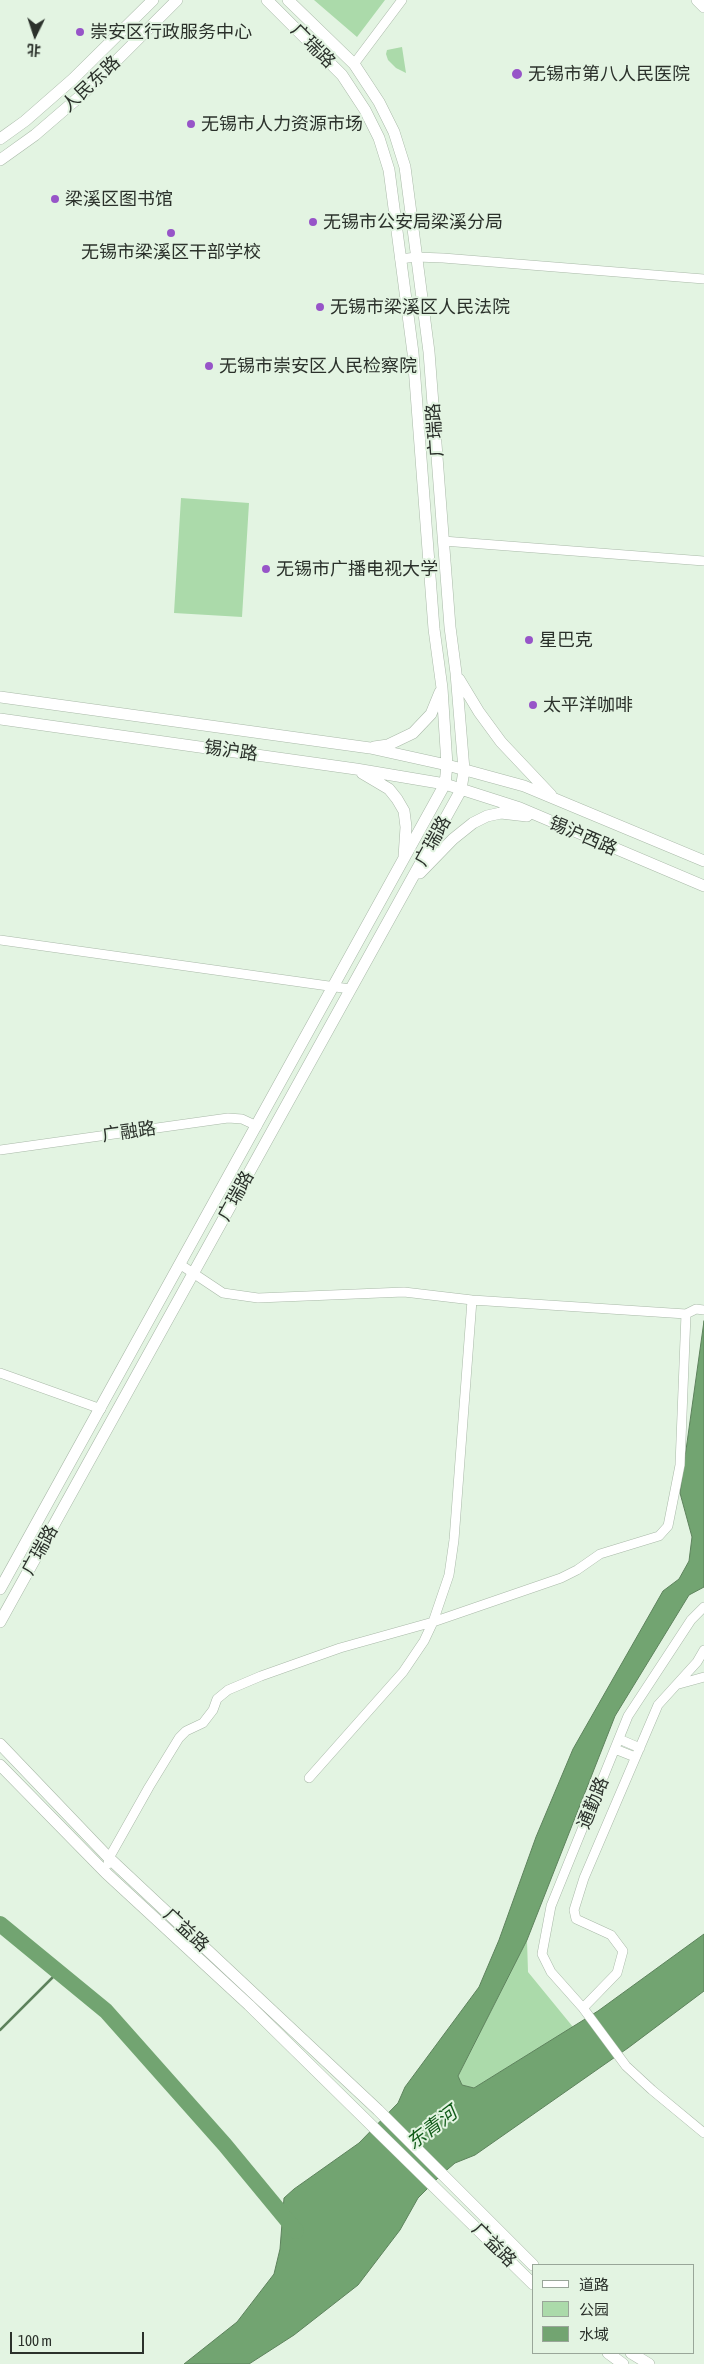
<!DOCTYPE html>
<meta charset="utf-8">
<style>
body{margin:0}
#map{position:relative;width:704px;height:2364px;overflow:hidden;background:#e3f4e2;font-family:"Asap Condensed","Noto Sans SC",sans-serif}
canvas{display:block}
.legend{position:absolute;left:532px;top:2264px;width:162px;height:90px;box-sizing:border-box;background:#e3f4e2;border:1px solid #99a699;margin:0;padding:6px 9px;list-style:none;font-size:15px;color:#2b312b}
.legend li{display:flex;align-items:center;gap:10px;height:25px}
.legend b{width:25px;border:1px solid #99a699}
.north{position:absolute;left:10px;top:10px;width:50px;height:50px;-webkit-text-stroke:4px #e3f4e2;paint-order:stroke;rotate:184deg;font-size:14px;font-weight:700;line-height:20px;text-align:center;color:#2b312b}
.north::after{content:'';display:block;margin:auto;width:18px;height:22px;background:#2b312b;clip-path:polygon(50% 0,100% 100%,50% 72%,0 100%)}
.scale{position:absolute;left:10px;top:2332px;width:134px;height:22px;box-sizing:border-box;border:2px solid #2b312b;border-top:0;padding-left:6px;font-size:15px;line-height:18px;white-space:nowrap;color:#2b312b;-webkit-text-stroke:4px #e3f4e2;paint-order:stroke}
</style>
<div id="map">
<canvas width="704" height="2364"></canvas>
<ul class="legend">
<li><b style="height:6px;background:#fff"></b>道路</li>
<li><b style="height:14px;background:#abdaaa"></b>公园</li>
<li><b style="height:14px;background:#72a471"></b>水域</li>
</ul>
<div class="north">北</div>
<div class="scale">100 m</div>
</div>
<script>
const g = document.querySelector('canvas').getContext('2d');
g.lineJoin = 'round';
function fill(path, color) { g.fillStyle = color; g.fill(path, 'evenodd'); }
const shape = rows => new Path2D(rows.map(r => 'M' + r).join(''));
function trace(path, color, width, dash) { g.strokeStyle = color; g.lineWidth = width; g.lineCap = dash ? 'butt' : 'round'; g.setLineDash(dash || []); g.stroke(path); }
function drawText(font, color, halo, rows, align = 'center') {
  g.font = font + ' "Asap Condensed","Noto Sans SC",sans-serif'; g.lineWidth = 4; g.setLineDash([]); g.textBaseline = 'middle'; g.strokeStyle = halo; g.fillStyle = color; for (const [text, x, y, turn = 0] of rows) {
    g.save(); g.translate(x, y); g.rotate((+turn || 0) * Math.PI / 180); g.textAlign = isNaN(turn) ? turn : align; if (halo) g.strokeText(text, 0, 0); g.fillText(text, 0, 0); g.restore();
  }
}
const green = shape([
 [314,0,385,0,357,37],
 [402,47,406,73,396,68,388,60,386,54,387,50],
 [181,498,249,503,242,617,174,613],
 [527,1940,528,1972,573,2027,474,2088,462,2085,458,2076]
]);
const water = shape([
 [704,1321,704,1587,689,1595,615,1716,527,1940,458,2076,462,2085,474,2088,598,2011,704,1934,704,1991,628,2048,475,2155,455,2163,441,2175,418,2198,400,2230,358,2285,294,2335,249,2364,184,2364,237,2322,274,2274,280,2249,284,2198,294,2189,359,2143,398,2103,405,2087,479,1987,499,1940,536,1837,573,1749,663,1591,679,1579,689,1561,692,1537,680,1493,704,1321]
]);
const stream = shape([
 [0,2030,58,1972]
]);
const river = shape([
 [0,1924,106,2011,225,2145,296,2231]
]);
const minor = shape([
 [354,64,402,0],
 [400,259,416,257,443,258,704,279],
 [443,541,704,561],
 [0,940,350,989],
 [0,1150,228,1118,242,1119,257,1126],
 [181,1265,223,1293,258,1298,404,1292,472,1300,686,1314,696,1309,704,1310],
 [0,1373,101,1409],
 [704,1607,691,1620,628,1716,551,1906,542,1954,551,1972,583,2008,626,2066,652,2090,704,2133],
 [679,1684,704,1677],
 [619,1739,640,1748],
 [615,1749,635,1757],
 [309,1778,403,1672,424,1641,433,1622,449,1575,454,1540,472,1300],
 [108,1864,109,1858,149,1787,179,1738,186,1731,203,1723,213,1710,217,1699,228,1690,261,1676,340,1648,433,1622,561,1578,577,1570,600,1554,659,1536,668,1526,680,1465,686,1314],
 [583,2008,617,1973,623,1951,611,1935,576,1919,574,1910,584,1878,658,1705,697,1662,704,1650]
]);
const major = shape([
 [697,0,704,7],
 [0,139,25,121,73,79,153,0],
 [0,160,35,135,85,92,177,0],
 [459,679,479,712,501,742,551,795],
 [0,697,370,748,447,765,524,786,704,861],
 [0,719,356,769,445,784,520,808,704,886],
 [374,747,388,745,413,733,431,714,440,692],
 [362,773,389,789,397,799,404,811,406,827,404,857],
 [420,873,453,839,473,823,487,816,501,813,527,816],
 [0,1589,445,784,447,765,442,688,434,629,413,353,389,170,379,138,365,110,342,75,267,0],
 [0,1622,461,790,464,770,456,673,450,627,429,352,405,167,394,132,379,102,354,64,288,0],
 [0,1744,109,1858,378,2110,533,2265],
 [0,1765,106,1873,249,2005,533,2284],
 [608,2353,623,2364],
 [631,2353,649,2364]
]);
const markers = [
 [80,32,5,"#9754c8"],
 [517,74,6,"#9754c8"],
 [191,124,5,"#9754c8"],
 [55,199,5,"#9754c8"],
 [313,222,5,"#9754c8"],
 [171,233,5,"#9754c8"],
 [320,307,5,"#9754c8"],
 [209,366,5,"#9754c8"],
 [266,569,5,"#9754c8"],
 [529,640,5,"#9754c8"],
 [533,705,5,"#9754c8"]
];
const poiNames = [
 ["崇安区行政服务中心",90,32],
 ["无锡市第八人民医院",528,74],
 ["无锡市人力资源市场",201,124],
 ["梁溪区图书馆",65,199],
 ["无锡市公安局梁溪分局",323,222],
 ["无锡市梁溪区干部学校",171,252,"center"],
 ["无锡市梁溪区人民法院",330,307],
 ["无锡市崇安区人民检察院",219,366],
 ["无锡市广播电视大学",276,569],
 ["星巴克",539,640],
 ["太平洋咖啡",543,705]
];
const streetNames = [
 ["广瑞路",313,46,45],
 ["人民东路",91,84,-43],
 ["广瑞路",435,430,-94],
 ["锡沪路",231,751,8],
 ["锡沪西路",583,836,23],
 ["广瑞路",433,841,-61],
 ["广融路",129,1132,-8],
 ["广瑞路",236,1196,-61],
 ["广瑞路",40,1550,-61],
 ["通勤路",593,1803,-68],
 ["广益路",186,1930,43],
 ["广益路",494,2245,45]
];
const waterNames = [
 ["东青河",432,2128,-37]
];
fill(green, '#abdaaa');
fill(water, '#72a471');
trace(water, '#5d825c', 1);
trace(stream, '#5d825c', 2.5);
trace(river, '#72a471', 16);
trace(minor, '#a9b9a8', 10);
trace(major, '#a9b9a8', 12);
trace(minor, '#fff', 9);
trace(major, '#fff', 11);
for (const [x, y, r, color] of markers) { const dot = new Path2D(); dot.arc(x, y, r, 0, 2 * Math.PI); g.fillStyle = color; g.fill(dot); trace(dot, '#e3f4e2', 2); }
drawText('18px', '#2b312b', '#e3f4e2', poiNames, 'left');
drawText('18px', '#2b312b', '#e3f4e2', streetNames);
drawText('italic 19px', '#105b18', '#e3f4e2', waterNames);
</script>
